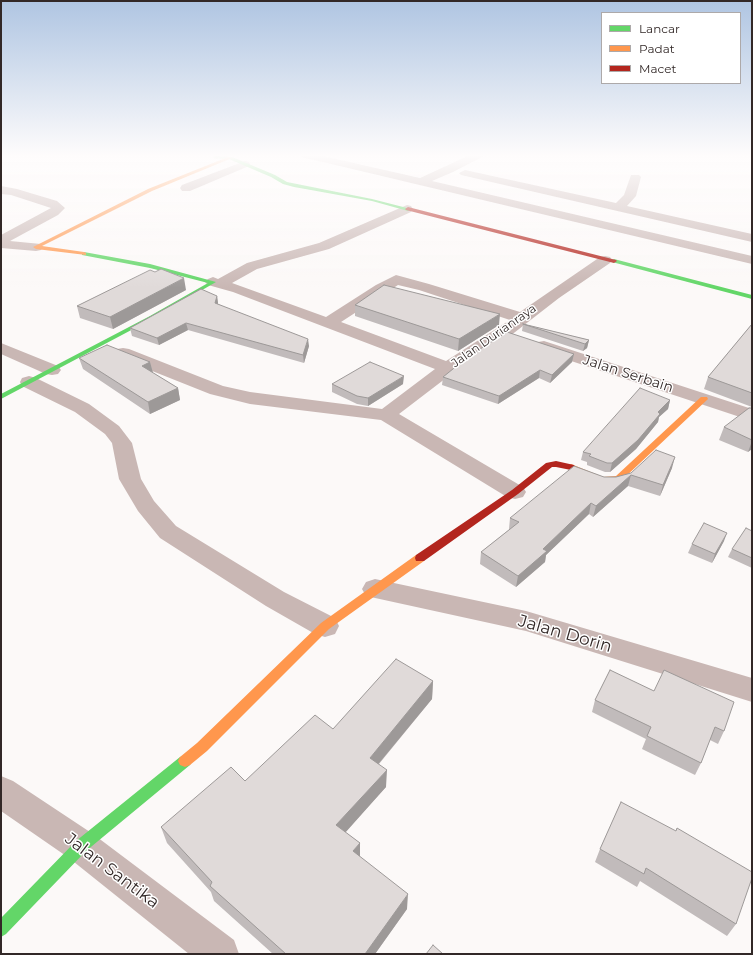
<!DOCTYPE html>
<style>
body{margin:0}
#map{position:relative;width:753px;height:955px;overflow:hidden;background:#fcf9f8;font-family:Montserrat,sans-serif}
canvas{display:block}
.frame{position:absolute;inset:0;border:2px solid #322827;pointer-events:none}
.legend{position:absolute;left:601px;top:12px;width:140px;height:72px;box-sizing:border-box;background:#fff;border:1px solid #ada9a9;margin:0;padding:5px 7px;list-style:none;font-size:12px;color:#322827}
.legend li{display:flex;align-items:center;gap:8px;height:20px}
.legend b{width:20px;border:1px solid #ada9a9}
</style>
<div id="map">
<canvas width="753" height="955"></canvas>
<div class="frame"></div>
<ul class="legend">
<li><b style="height:5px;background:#63d668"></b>Lancar</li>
<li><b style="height:5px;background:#ff974d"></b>Padat</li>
<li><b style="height:5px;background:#b3261e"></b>Macet</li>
</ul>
</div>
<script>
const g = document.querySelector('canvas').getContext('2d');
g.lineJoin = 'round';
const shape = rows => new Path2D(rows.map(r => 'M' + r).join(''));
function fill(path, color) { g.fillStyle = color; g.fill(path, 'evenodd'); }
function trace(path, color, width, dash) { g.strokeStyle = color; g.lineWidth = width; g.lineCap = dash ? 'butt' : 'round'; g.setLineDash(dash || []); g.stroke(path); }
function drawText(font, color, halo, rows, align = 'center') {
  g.font = font + ' Montserrat,sans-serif'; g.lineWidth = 3; g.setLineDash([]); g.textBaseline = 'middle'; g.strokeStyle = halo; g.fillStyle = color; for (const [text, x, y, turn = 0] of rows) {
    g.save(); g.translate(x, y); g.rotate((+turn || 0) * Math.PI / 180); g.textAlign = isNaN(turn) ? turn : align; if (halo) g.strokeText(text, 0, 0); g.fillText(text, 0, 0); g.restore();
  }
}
const street = shape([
 [301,155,318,155,420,178,470,155,483,155,482,157,453,172,432,181,752,256,752,264,306,158,302,157,301,155],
 [245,161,249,162,250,164,249,166,190,191,182,191,180,188,182,185,245,161],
 [465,170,616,203,624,195,631,175,639,175,641,177,636,196,627,206,752,234,752,242,461,175,459,173,465,170],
 [1,186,17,189,57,201,65,208,58,215,10,241,41,244,43,247,41,250,36,251,1,248,1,235,51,208,11,195,1,194,1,186],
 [407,205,411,206,413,209,411,212,329,249,257,269,232,283,326,317,376,285,396,275,429,284,520,312,600,257,605,256,610,257,612,260,610,263,559,298,510,336,467,362,399,414,523,487,526,492,523,497,515,499,507,497,381,420,250,404,210,394,117,357,114,353,117,349,123,348,129,349,223,386,250,392,382,409,435,369,233,292,208,285,205,282,208,279,213,277,218,279,247,263,319,243,407,205],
 [398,285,419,290,510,320,446,361,341,322,398,285],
 [544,341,752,409,752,421,538,350,535,346,538,342,544,341],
 [1,343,58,366,61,370,58,374,52,375,46,374,1,354,1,343],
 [29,376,36,378,89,404,119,426,132,443,141,479,154,501,176,526,284,592,335,618,339,626,335,634,325,637,315,634,266,606,160,538,138,511,119,479,112,443,105,434,75,412,22,386,20,382,22,378,29,376],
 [375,579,526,611,752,678,752,702,526,631,366,596,362,589,366,582,375,579],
 [1,776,13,781,93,834,234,940,239,954,189,954,69,858,1,811,1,776]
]);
const fast = shape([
 [215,156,232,157,275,175,287,182,372,199,411,209,408,211,372,201,294,187,283,184,271,177,229,159,213,158,215,156],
 [84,252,150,264,216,282,154,318,1,399,1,394,150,316,208,283,150,268,82,255,82,253,84,252],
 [614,259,752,295,752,299,612,262,612,260,614,259],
 [185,755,190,757,192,761,190,765,86,851,6,934,1,937,1,918,76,841,180,757,185,755]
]);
const slow = shape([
 [228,157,232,158,152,191,42,246,84,252,86,253,86,255,36,249,33,247,148,189,228,157],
 [701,397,707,397,708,399,622,480,613,483,602,483,568,469,567,467,571,464,603,477,616,476,701,397],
 [420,554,424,555,425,558,424,561,329,629,207,751,190,765,185,767,180,765,178,761,180,757,197,743,321,623,416,555,420,554]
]);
const jam = shape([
 [408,207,616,260,617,261,614,263,406,210,405,209,408,207],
 [556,461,574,465,575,467,571,470,556,467,552,467,518,494,424,561,416,561,415,558,416,555,512,490,546,463,556,461]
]);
const wall = shape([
 [186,290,113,329,80,318,77,306],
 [217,296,218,304,309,346,304,363,188,330,159,345,132,336,130,328],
 [355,305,499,325,458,351,355,316],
 [523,324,589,340,587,348,583,351,522,331],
 [752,324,752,407,704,389,708,377],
 [574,354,572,362,550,383,539,378,498,404,442,385,443,377],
 [79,358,150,362,153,373,178,388,180,400,150,414,83,369],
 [332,384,403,384,368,406,357,404,332,392],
 [670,400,668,409,659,417,658,422,636,449,610,472,605,472,587,465,587,462,581,460,583,452],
 [752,408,752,449,748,452,719,440,724,427],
 [672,468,660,496,628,486,593,517,589,514,546,555,545,562,516,587,480,564,481,552,510,529,509,529,510,518,604,477,616,477],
 [752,531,752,568,728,557,732,549],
 [724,541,712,563,688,553,692,544],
 [610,670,724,731,718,744,710,740,701,763,695,775,642,749,646,739,592,712,595,700],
 [433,681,432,699,379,764,386,787,345,832,360,843,360,857,407,909,375,954,273,954,214,901,211,892,167,843,161,827,245,781],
 [621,802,736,924,727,936,640,881,637,887,595,862,600,849]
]);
const shadedWall = shape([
 [184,278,186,290,113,329,110,317],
 [217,296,218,303,216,310,215,303],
 [500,314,499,325,458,351,459,339],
 [186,323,188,330,159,345,157,338],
 [308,339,309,346,304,363,303,355],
 [589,340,587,348,583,351,585,344],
 [574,354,572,362,550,383,552,375],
 [150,362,153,373,142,366],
 [540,370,539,378,498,404,499,396],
 [404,376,403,384,368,406,368,398],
 [178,388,180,400,150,414,148,402],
 [670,400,668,409,659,417,658,422,636,449,610,472,612,463,658,412],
 [752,441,752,449,748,452],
 [675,457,672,468,660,496,663,485],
 [631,475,628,486,593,517,596,506],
 [591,503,589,514,546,555,545,562,516,587,518,576,543,549],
 [727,533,724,541,712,563,715,554],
 [433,681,432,699,370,774,370,758],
 [387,770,386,787,337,842,336,825],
 [360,843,360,859,353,851],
 [408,894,407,909,375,954,365,954]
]);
const building = shape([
 [161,269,184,278,110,317,77,306,150,270,155,272,161,269],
 [384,285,500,314,459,339,355,305,384,285],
 [201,289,217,296,215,303,308,339,303,355,186,323,157,338,130,328,201,289],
 [523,324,589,340,585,344,523,324],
 [752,324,752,393,708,377,752,324],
 [507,332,574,354,552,375,540,370,499,396,443,377,469,356,507,332],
 [107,345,150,362,142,366,178,388,148,402,79,358,107,345],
 [370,362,404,376,368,398,357,396,332,384,370,362],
 [640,388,670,400,658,412,660,414,638,440,612,463,607,463,589,456,591,454,583,452,640,388],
 [749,408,752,408,752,440,724,427,749,408],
 [656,450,675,457,663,485,631,475,596,506,591,503,543,549,547,551,518,576,481,552,519,522,510,518,574,466,604,477,616,477,631,473,656,450],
 [704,523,727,533,715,554,692,544,704,523],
 [746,528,752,531,752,558,732,549,746,528],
 [396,659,433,681,370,758,387,770,336,825,360,843,353,851,408,894,365,954,286,954,210,886,212,882,161,827,231,767,245,781,315,715,333,729,396,659],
 [610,670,654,691,664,670,734,702,724,731,715,727,701,763,647,736,651,727,595,700,610,670],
 [621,802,676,831,677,828,752,872,752,878,736,924,646,868,644,874,600,849,621,802],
 [433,945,443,954,426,954,433,945]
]);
const farStreetnames = [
 ["Jalan Durianraya",494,336,-35]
];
const streetNames = [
 ["Jalan Serbain",628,374,18]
];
const nearStreetnames = [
 ["Jalan Dorin",565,634,16],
 ["Jalan Santika",112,871,37]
];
fill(street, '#c9b7b4');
fill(fast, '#63d668');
fill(slow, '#ff974d');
fill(jam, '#b3261e');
fill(wall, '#c1bbbb');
fill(shadedWall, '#9d9998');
fill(building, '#e0dad9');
trace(building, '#9d9998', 1);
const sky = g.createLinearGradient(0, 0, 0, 288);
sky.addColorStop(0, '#afc5e2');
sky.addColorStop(0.54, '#fefcfc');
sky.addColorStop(1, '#fefcfc00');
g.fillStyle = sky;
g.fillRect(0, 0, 753, 288);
drawText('12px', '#322827', '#fff', farStreetnames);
drawText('14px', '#322827', '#fff', streetNames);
drawText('17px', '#322827', '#fff', nearStreetnames);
</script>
